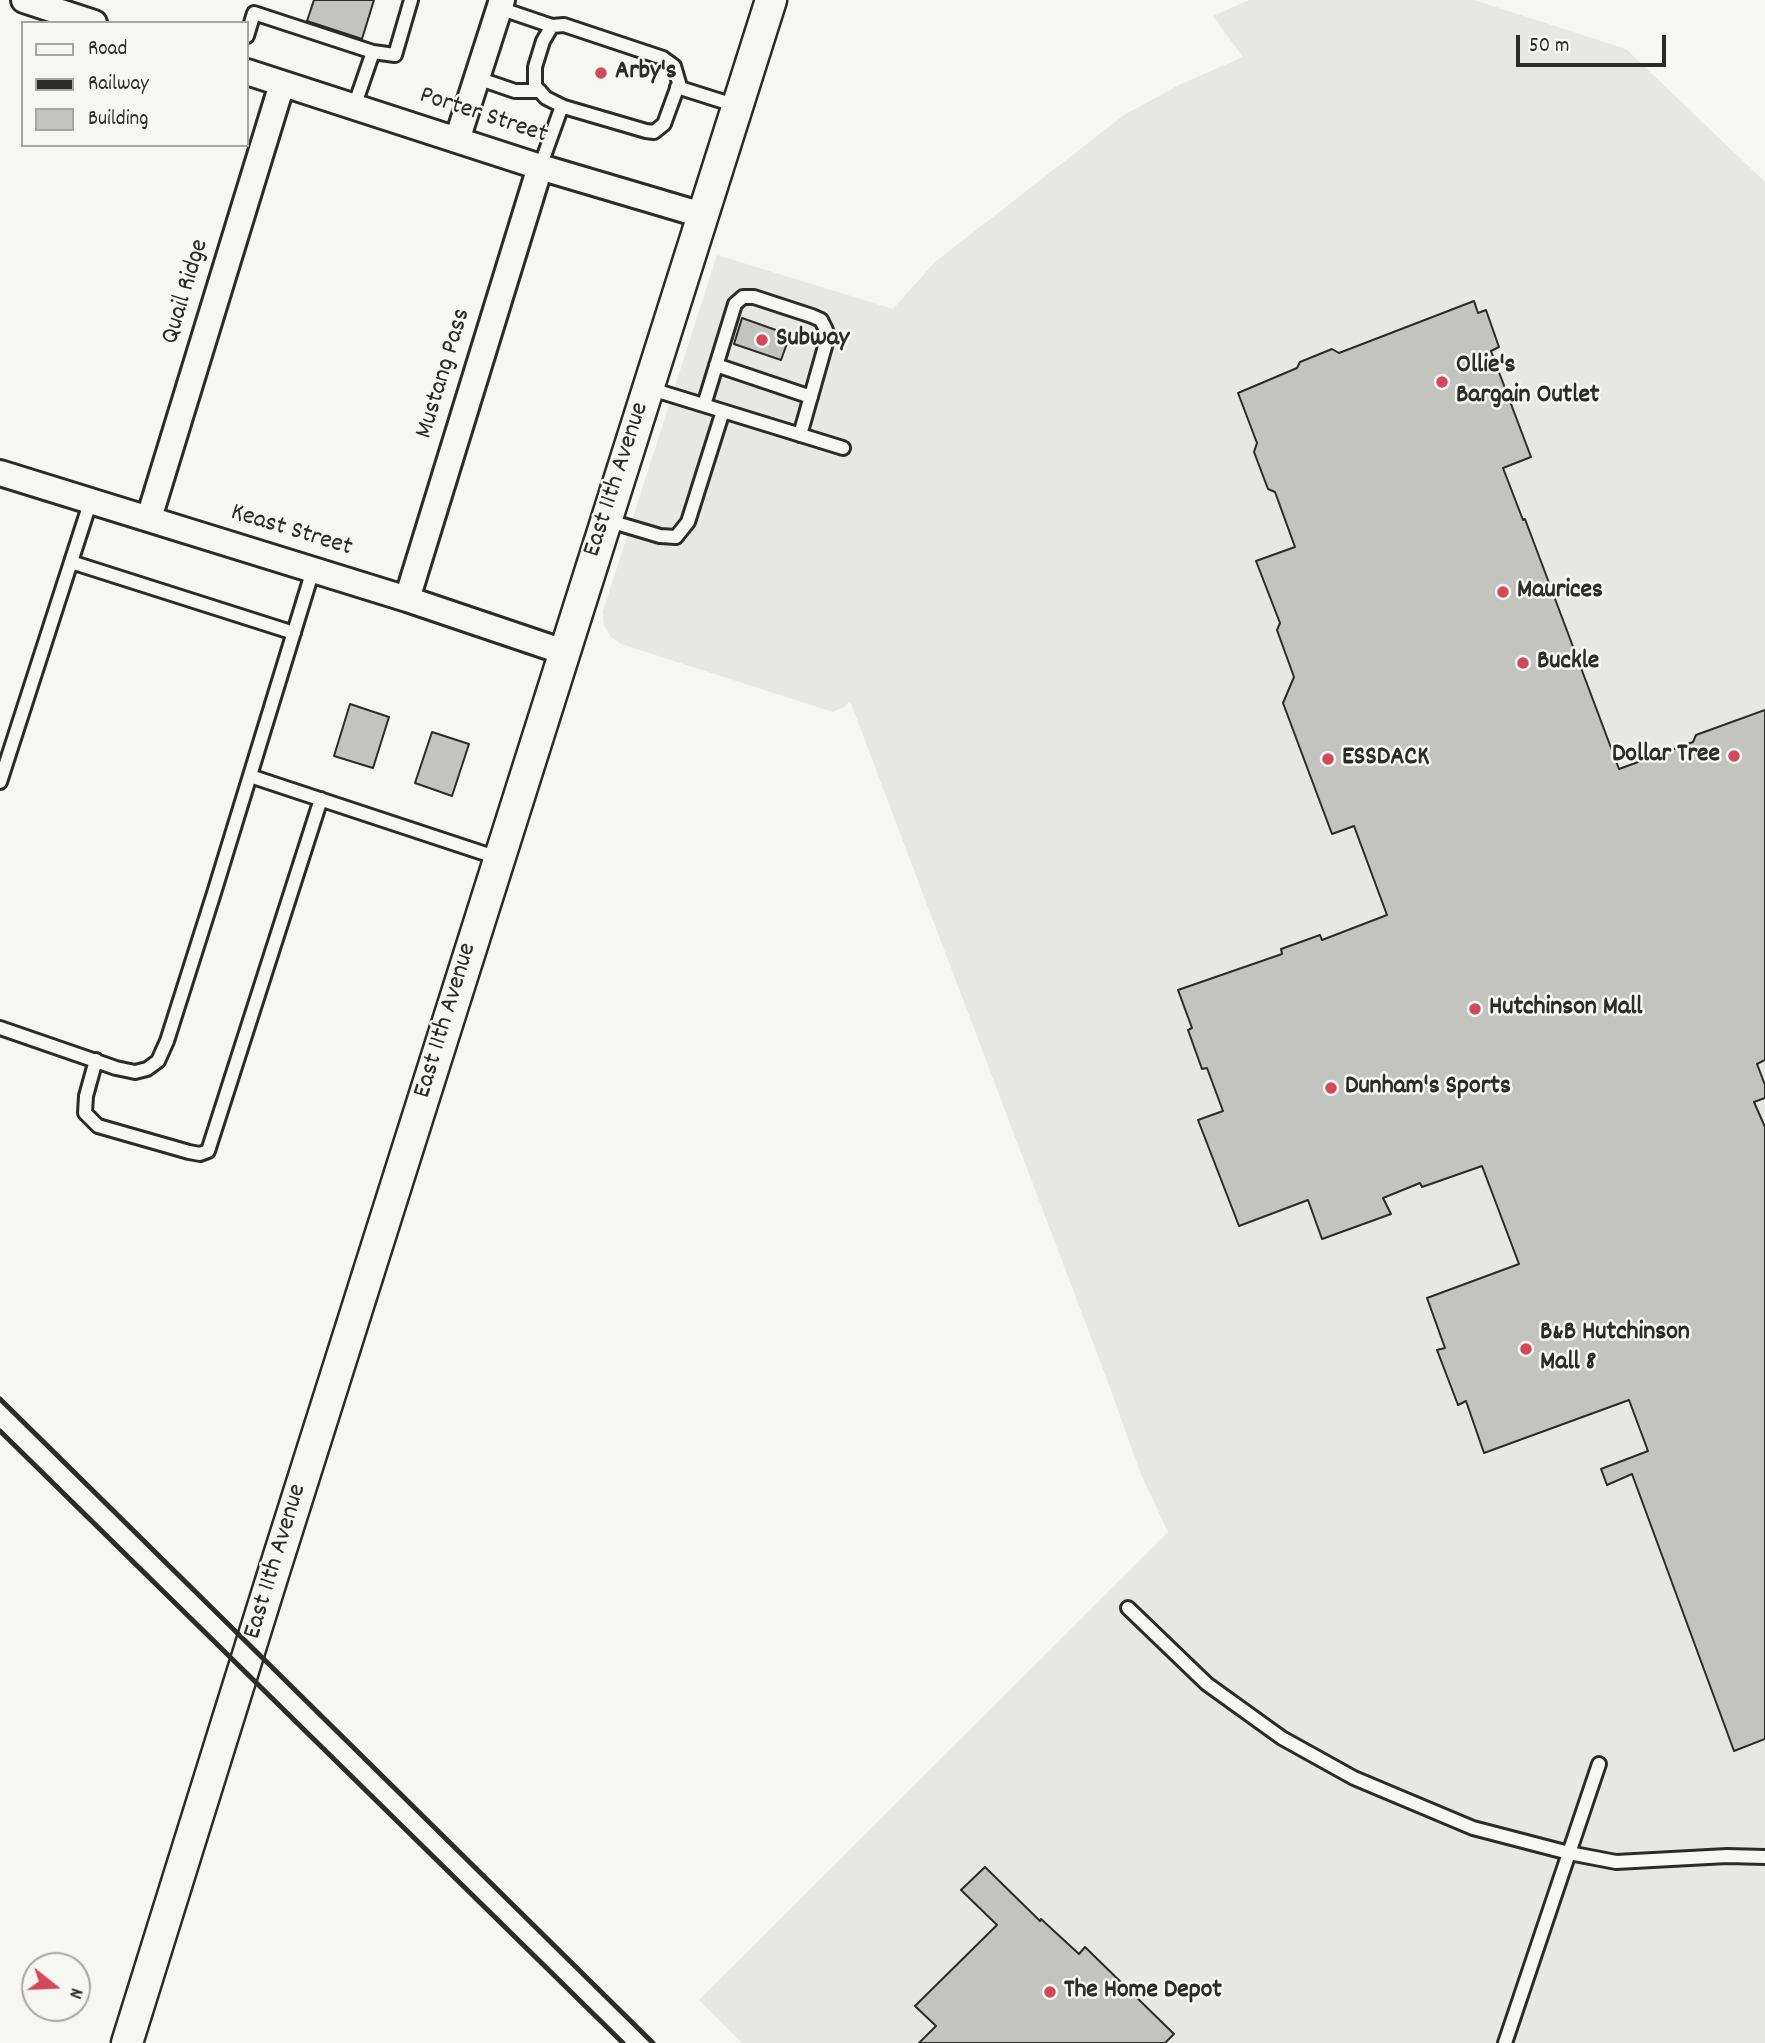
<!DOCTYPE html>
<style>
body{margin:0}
#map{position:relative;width:1765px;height:2043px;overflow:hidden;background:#f6f6f2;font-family:Dekko,sans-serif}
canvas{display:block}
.legend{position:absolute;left:21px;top:21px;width:228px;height:126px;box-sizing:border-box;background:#f6f6f2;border:2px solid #a5a5a2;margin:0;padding:9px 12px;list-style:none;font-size:21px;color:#2b2b2b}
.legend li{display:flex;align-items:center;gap:14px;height:35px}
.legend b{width:35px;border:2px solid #a5a5a2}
.north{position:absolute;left:21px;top:1952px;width:70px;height:70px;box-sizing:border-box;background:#f6f6f2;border:2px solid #a5a5a2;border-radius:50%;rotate:108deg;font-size:19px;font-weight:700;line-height:28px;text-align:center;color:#2b2b2b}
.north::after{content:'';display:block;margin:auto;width:24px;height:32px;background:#d1495b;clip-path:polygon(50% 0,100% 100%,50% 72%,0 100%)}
.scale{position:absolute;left:1516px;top:35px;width:150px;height:32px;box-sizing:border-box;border:4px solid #2b2b2b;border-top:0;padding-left:9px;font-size:21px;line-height:24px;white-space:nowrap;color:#2b2b2b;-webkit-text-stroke:5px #f6f6f2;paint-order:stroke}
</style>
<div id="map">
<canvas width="1765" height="2043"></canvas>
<ul class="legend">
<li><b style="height:9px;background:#f6f6f2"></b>Road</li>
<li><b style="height:9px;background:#2b2b2b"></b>Railway</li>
<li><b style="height:19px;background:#c3c3c0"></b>Building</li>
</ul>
<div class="north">N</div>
<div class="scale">50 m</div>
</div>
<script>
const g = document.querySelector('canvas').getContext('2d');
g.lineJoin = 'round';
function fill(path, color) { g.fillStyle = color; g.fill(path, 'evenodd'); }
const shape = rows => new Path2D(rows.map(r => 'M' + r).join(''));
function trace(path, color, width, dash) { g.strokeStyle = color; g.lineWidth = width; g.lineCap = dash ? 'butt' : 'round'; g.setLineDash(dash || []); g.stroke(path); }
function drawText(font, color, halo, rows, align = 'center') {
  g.font = font + ' Dekko,sans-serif'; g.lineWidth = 5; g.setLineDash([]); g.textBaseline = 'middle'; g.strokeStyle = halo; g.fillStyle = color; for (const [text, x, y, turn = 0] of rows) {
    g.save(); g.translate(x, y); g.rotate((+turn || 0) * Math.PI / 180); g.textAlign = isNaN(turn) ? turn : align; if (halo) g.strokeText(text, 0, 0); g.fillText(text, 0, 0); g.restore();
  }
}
const built = shape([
 [1249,0,1474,0,1626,49,1765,182,1765,2043,742,2043,699,2000,1168,1532,1140,1472,1109,1385,850,701,844,707,833,712,621,644,611,637,604,625,603,611,717,255,893,309,935,262,1124,115,1181,84,1243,57,1213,16]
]);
const building = shape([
 [314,0,374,0,362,39,307,21,314,0],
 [1474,301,1478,313,1486,310,1499,347,1491,351,1531,457,1503,468,1523,520,1525,519,1619,769,1693,742,1696,735,1765,710,1765,1060,1757,1064,1765,1085,1765,1098,1754,1102,1765,1127,1765,1739,1734,1751,1632,1474,1607,1485,1601,1469,1648,1451,1629,1400,1484,1453,1466,1401,1458,1405,1437,1350,1445,1348,1427,1298,1519,1264,1482,1166,1422,1187,1420,1183,1383,1198,1391,1214,1322,1239,1308,1200,1239,1226,1198,1120,1223,1111,1207,1068,1202,1069,1188,1030,1192,1028,1178,990,1282,954,1281,949,1320,935,1322,940,1387,915,1354,826,1332,834,1283,703,1294,677,1277,630,1280,623,1256,561,1295,547,1275,492,1268,489,1254,452,1257,443,1238,393,1297,368,1300,362,1332,349,1339,353,1474,301],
 [742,318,790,335,781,360,734,344,742,318],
 [350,704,389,717,373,768,334,756,350,704],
 [432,732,469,744,452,796,415,783,432,732],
 [985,1867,1040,1921,1041,1919,1079,1954,1085,1947,1174,2034,1165,2043,919,2043,936,2026,915,2006,997,1925,961,1890,985,1867]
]);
const service = shape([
 [499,8,552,26],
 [564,25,663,58,674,66,679,83,664,124,654,132,646,131,564,107,546,98,535,86,535,67,543,41,552,26,564,25],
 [247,36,254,13,373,52,354,107],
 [373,52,395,55,411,0],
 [477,78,515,91,540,91],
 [677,87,737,106],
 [540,167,562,106],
 [716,365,811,397],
 [648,388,843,448],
 [704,405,735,304,743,297,754,297,812,316,821,320,826,330,826,343,800,435],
 [606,520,660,536,676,537,688,522,723,411],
 [71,562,294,633],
 [250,776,498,858],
 [0,782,91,500],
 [0,1028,116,1068,135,1072,147,1069,158,1061,167,1041,214,893,313,570],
 [96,1060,86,1096,85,1113,98,1126,189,1152,200,1154,208,1151,321,799],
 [1128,1608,1207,1684,1282,1738,1354,1778,1473,1828,1569,1853,1616,1862,1727,1856,1765,1857],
 [1505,2043,1599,1764]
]);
const minor = shape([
 [24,0,94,23],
 [247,72,540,167,702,215],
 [457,140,502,0],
 [0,473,407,599,564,652],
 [149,518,282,84],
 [407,599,540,167]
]);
const tertiary = shape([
 [127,2043,276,1565,771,0]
]);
const rail = shape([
 [0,1399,653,2043],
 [0,1431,623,2043]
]);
const markers = [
 [601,73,7,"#d1495b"],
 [762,340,7,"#d1495b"],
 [1442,382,7,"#d1495b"],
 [1503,592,7,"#d1495b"],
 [1523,663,7,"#d1495b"],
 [1734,756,7,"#d1495b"],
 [1328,759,7,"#d1495b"],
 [1475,1009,7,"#d1495b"],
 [1331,1088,7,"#d1495b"],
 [1526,1349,7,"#d1495b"],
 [1050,1992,7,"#d1495b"]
];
const poiNames = [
 ["Arby's",615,73],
 ["Subway",776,340],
 ["Ollie's",1456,367],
 ["Bargain Outlet",1456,397],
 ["Maurices",1517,592],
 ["Buckle",1537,663],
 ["Dollar Tree",1720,756,"right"],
 ["ESSDACK",1342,759],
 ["Hutchinson Mall",1489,1009],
 ["Dunham's Sports",1345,1088],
 ["B&B Hutchinson",1540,1334],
 ["Mall 8",1540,1364],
 ["The Home Depot",1064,1992]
];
const streetNames = [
 ["Porter Street",483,117,18],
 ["Quail Ridge",187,292,-73],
 ["Mustang Pass",445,374,-73],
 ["East 11th Avenue",618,480,-72],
 ["Keast Street",291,532,17],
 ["East 11th Avenue",447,1021,-73],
 ["East 11th Avenue",277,1562,-73]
];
fill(built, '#e7e7e3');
fill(building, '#c3c3c0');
trace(building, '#2b2b2b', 2);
trace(service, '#2b2b2b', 18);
trace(minor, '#2b2b2b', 30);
trace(tertiary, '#2b2b2b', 35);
trace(service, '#f6f6f2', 12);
trace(minor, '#f6f6f2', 24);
trace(tertiary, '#f6f6f2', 30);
trace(rail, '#2b2b2b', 5);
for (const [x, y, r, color] of markers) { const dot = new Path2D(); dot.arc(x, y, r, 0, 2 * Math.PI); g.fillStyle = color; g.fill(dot); trace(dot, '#f6f6f2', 2.5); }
drawText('bold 26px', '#2b2b2b', '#f6f6f2', poiNames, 'left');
drawText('26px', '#2b2b2b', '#f6f6f2', streetNames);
</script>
